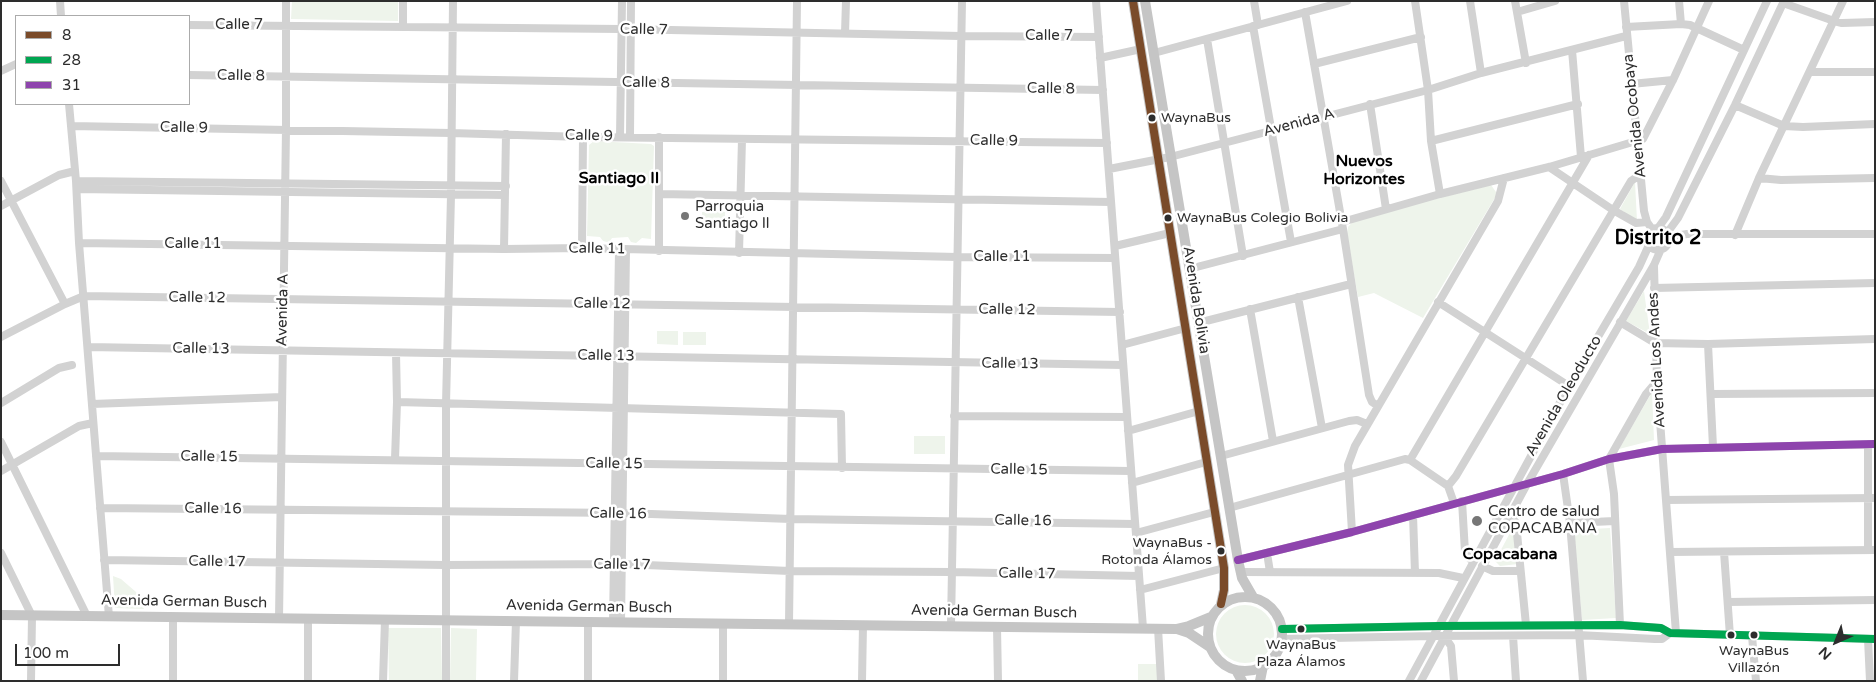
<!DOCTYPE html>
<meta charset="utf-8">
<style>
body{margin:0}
#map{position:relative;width:1876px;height:682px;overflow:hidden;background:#fff;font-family:"Varela Round",sans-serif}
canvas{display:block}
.frame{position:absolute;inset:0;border:2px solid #2d2d2d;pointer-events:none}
.legend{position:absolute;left:15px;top:15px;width:175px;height:90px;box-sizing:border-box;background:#fff;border:1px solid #ababab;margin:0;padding:6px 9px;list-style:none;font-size:15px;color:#2d2d2d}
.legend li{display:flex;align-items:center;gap:10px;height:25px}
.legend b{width:25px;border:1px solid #ababab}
.north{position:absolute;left:1811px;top:617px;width:50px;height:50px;-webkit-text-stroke:4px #fff;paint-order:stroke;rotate:224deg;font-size:14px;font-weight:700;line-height:20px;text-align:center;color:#2d2d2d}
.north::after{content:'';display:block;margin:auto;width:18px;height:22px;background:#2d2d2d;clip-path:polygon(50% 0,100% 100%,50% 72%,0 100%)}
.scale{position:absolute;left:15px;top:644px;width:105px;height:22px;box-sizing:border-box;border:2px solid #2d2d2d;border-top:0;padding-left:6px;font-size:15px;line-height:18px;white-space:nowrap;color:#2d2d2d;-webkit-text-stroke:4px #fff;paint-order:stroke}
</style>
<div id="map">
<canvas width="1876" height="682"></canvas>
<div class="frame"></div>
<ul class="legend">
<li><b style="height:6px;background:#7a4b2a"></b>8</li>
<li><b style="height:6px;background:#00a651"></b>28</li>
<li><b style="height:6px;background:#8e44ad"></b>31</li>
</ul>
<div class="north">N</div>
<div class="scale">100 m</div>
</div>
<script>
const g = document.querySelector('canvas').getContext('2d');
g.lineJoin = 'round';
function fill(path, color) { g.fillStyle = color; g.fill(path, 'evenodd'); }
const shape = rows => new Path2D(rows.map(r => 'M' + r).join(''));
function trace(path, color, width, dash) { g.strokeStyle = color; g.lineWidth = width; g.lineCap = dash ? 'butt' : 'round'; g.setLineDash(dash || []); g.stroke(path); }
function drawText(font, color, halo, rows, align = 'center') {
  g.font = font + ' "Varela Round",sans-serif'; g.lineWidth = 5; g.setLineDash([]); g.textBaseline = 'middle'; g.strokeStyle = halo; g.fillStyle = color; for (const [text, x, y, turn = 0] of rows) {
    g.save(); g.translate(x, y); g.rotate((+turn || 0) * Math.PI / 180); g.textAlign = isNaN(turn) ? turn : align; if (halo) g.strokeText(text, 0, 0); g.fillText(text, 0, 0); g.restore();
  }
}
const green = shape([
 [292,1,398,1,398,21,291,19],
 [594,141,651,144,654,146,651,239,642,238,636,243,631,242,628,237,612,238,610,241,607,242,603,241,600,237,587,236,589,145],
 [1635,182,1637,221,1620,209],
 [1491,185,1496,192,1496,196,1423,318,1374,293,1358,297,1347,234,1348,227,1355,219],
 [702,212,725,212,725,226,702,227],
 [1644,291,1650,334,1626,321],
 [657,331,678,331,678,345,657,344],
 [683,332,706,332,706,345,683,345],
 [1652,392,1654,440,1619,449],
 [914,436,945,436,945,454,914,454],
 [1610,528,1616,618,1582,620,1574,530],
 [1511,531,1513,531,1518,564,1500,566,1495,561],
 [113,576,121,579,136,592,144,609,115,608],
 '1216 634a29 29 0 1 1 58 0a29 29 0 1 1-58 0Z',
 [388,628,441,628,442,681,389,681],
 [451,628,477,629,476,681,450,681],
 [1138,664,1158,664,1158,681,1138,681]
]);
const minor = shape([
 [60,1,61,16],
 [1096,1,1143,628],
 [1254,1,1258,25],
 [1415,1,1428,90,1431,141,1440,194],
 [1470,1,1481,73],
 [1515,1,1526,63],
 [1624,1,1644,211,1647,222,1652,229],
 [1679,1,1681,24],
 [1783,3,1834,21,1842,23,1875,22],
 [1305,12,1343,229,1369,395,1372,402,1378,406],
 [1517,12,1555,1],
 [189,25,622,29,961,36,1099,37],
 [403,26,403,1],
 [1253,26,1291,242],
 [1626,27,1681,24,1690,25,1744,50],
 [845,33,846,1],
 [1207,39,1243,256],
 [1572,50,1581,157],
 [1154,53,1347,1],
 [1100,58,1141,49],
 [1314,64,1421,37],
 [1,71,16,64],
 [1810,72,1875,72],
 [189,75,1103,90],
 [1631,84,1673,80],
 [69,104,76,181,79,243,109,617],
 [1370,104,1386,209],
 [1735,105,1784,126,1803,127,1875,124],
 [71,126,451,133,583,137,1107,143],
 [620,137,622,1],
 [630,137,631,1],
 [659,137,659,251],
 [1431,141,1578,104],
 [1549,167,1613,210,1636,223,1647,222],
 [1109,169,1170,157,1428,90,1481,73,1626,36],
 [1759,178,1781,180,1875,178],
 [1,181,65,304],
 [76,181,506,186],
 [77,189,505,195],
 [659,194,1111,202],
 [1,206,59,175,75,171],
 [1342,222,1440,194,1549,167,1643,139,1673,80,1709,1],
 [1658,228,1666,217,1767,1],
 '1647 239a11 11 0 1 1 22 0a11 11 0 1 1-22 0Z',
 [1667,233,1678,218,1735,105,1784,1],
 [1735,235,1759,178,1843,1],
 [1669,237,1687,234,1875,234],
 [79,243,504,249,582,248,957,257,1115,258],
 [1115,246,1170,233],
 [582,248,583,137],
 [504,249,506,134],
 [739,253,742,139],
 [1654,266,1657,381,1676,633],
 [1189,269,1343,229],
 [1654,288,1875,283],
 [1298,297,1322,428],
 [1438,302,1569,386],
 [1250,309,1273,441],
 [1620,322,1655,343,1708,344,1875,339],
 [1198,323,1351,284],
 [1,337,65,304,84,296,1120,312],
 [1708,344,1713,447],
 [1122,345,1186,328],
 [88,347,1123,365],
 [1711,394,1875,393],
 [397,402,841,414,842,468],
 [1,403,59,368,72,365],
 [92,404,282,397],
 [954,416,1127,417],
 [1128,431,1199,411],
 [1,442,87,616],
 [1868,444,1868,550],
 [96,456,1131,471],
 [1221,456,1349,421,1357,420,1367,424],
 [395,459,397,402,396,353],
 [1410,460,1589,155],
 [1,471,79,426,93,423],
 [1563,474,1570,523,1583,681],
 [1132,483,1206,462],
 [1448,486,1456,476,1631,181,1641,174],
 [1666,500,1875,498],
 [1462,501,1465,552,1470,559,1473,561],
 [100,508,623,513,791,519,1135,524],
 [1229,508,1405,459,1410,460,1448,486,1454,503],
 [1510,514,1516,523,1526,625],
 [1413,515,1415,573],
 [1570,523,1615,521],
 [1352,532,1348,465,1355,446,1498,201,1504,178],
 [1136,533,1214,512],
 [1670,552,1875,550],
 [1724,552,1730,636],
 [1,553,32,616,31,681],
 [1267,553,1270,572],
 [104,560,445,565,622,564,790,571,952,572,1139,576],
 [1238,560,1352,532,1563,474,1609,459,1662,449,1875,444],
 [1482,566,1493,571,1520,571],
 [1241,572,1439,573,1463,578],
 [1140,590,1224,568],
 [1728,602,1875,600],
 [279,619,286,129,286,1],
 [308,619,308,681],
 [613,622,619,250],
 [621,622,626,250],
 [723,624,723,681],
 [789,624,797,1],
 [1620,625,1614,494,1609,459,1646,394,1657,381],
 [951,626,962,1],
 [997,627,998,681],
 [1158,628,1161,681],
 [1282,629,1438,626,1620,625,1661,628,1670,633,1875,639],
 [1444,636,1451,646,1454,681],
 [1513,636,1516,681],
 [1752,636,1756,681],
 [1281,639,1433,636,1578,635,1655,639,1662,639,1670,633],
 [1868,639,1870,681],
 [173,681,173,617],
 [383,681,385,620],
 [446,681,446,404,451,195,453,1],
 [514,681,516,621],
 [588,681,588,622],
 [862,681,863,625],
 [1409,681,1569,386,1639,267,1649,245],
 [1421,681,1527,484,1654,265,1661,249]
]);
const major = shape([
 [1133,1,1224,568,1224,590,1221,604],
 [1145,1,1238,560,1242,578,1253,597],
 '1208 634a37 37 0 1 1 74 0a37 37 0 1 1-74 0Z',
 [1,615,1176,629,1189,626,1211,617],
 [1177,629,1189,633,1210,647],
 [1236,670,1242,681],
 [1260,681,1263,666]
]);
const bus1 = shape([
 [1133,1,1224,568,1224,590,1221,604]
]);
const bus2 = shape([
 [1282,629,1438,626,1620,625,1661,628,1670,633,1875,639]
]);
const bus3 = shape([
 [1238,560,1352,532,1563,474,1609,459,1662,449,1875,444]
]);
const markers = [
 [1152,118,4.5,"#2d2d2d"],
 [685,216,5,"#767676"],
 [1168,218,4.5,"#2d2d2d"],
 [1477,521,6,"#767676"],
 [1221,551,4.5,"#2d2d2d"],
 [1301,629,4.5,"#2d2d2d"],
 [1731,635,4.5,"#2d2d2d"],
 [1754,635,4.5,"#2d2d2d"]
];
const busNames = [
 ["WaynaBus",1161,118],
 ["WaynaBus Colegio Bolivia",1177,218],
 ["WaynaBus -",1212,543,"right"],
 ["Rotonda Álamos",1212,560,"right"],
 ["WaynaBus",1301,645,"center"],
 ["Plaza Álamos",1301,662,"center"],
 ["WaynaBus",1754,651,"center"],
 ["Villazón",1754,668,"center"]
];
const streetNames = [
 ["Calle 7",239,25],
 ["Calle 7",644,30,1],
 ["Calle 7",1049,36],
 ["Calle 8",241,76,1],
 ["Calle 8",646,83,1],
 ["Calle 8",1051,89,1],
 ["Avenida Ocobaya",1635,116,-96],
 ["Avenida A",1299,123,-15],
 ["Calle 9",184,128,1],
 ["Calle 9",589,136,1],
 ["Calle 9",994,141,1],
 ["Calle 11",193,244],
 ["Calle 11",597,249,1],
 ["Calle 11",1002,257],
 ["Calle 12",197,298,1],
 ["Avenida Bolivia",1196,300,81],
 ["Calle 12",602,304,1],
 ["Avenida A",283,310,-89],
 ["Calle 12",1007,310,1],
 ["Calle 13",201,349,1],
 ["Calle 13",606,356,1],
 ["Avenida Los Andes",1657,360,-93],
 ["Calle 13",1010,364,1],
 ["Avenida Oleoducto",1564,396,-60],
 ["Calle 15",209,457,1],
 ["Calle 15",614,464,1],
 ["Calle 15",1019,470,1],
 ["Calle 16",213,509,1],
 ["Calle 16",618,514,1],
 ["Calle 16",1023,521,1],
 ["Calle 17",217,562,1],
 ["Calle 17",622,565,1],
 ["Calle 17",1027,574,1],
 ["Avenida German Busch",184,602,1],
 ["Avenida German Busch",589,607,1],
 ["Avenida German Busch",994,612,1]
];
const poiNames = [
 ["Parroquia",695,207],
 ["Santiago ll",695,224],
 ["Centro de salud",1488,512],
 ["COPACABANA",1488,529]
];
const neighbourhoodNames = [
 ["Nuevos",1364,162],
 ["Horizontes",1364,180],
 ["Santiago II",619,179],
 ["Copacabana",1510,555]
];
const districtNames = [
 ["Distrito 2",1658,239]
];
fill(green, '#eef4eb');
trace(minor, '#d2d2d2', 8);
trace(major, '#c5c5c5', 10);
trace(bus1, '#7a4b2a', 8);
trace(bus2, '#00a651', 8);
trace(bus3, '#8e44ad', 8);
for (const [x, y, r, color] of markers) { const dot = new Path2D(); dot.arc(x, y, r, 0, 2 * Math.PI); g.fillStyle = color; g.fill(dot); trace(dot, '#fff', 2); }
drawText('14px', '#2d2d2d', '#fff', busNames, 'left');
drawText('15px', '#2d2d2d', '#fff', streetNames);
drawText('15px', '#2d2d2d', '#fff', poiNames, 'left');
drawText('bold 16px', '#000', '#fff', neighbourhoodNames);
drawText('bold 20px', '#000', '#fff', districtNames);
</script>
